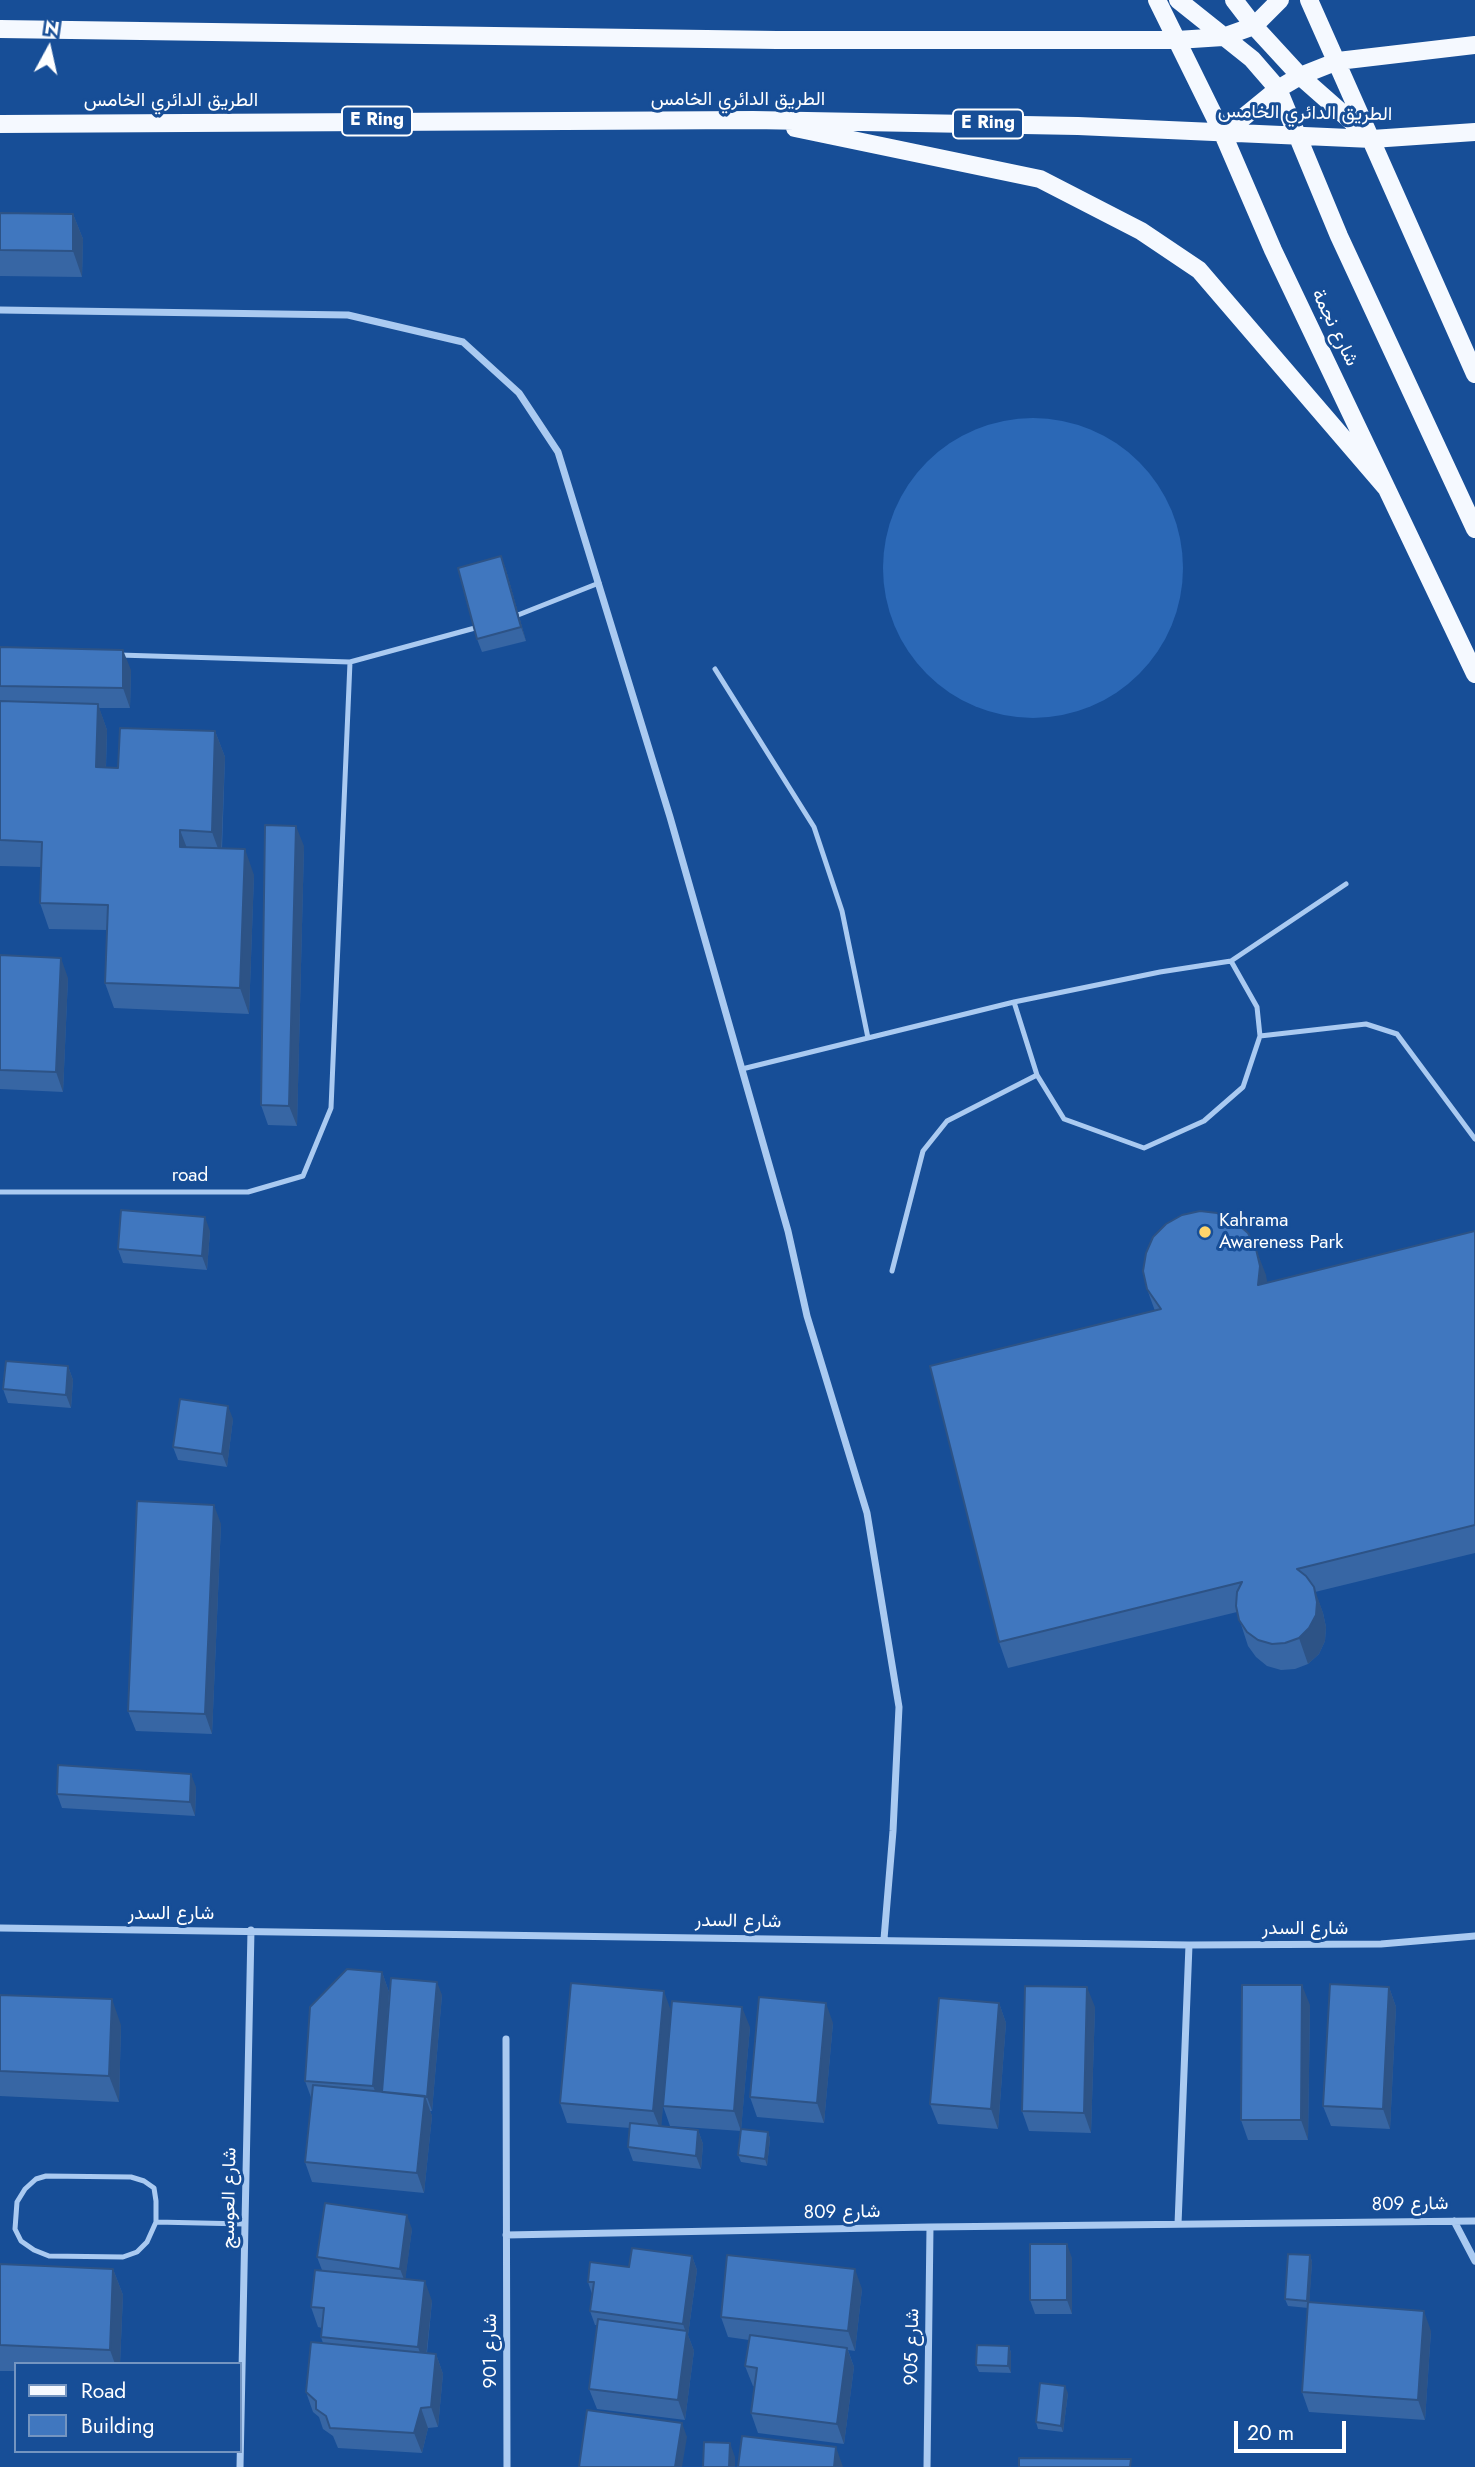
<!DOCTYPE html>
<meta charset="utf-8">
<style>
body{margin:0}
#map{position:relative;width:1475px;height:2467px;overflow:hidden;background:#174e97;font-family:Jost,sans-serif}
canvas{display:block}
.legend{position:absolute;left:14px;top:2362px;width:228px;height:91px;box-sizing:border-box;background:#174e97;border:2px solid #7495c1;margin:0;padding:9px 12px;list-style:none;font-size:21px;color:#fff}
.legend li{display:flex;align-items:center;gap:14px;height:35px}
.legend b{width:35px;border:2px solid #7495c1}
.north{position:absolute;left:14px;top:14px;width:70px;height:70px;-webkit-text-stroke:5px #174e97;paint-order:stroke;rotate:8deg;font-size:19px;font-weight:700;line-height:28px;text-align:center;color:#fff}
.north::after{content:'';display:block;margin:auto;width:24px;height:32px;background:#fff;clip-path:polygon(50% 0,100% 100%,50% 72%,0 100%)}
.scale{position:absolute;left:1234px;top:2421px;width:112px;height:32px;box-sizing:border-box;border:4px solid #fff;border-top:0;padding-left:9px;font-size:21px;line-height:24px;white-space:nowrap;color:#fff;-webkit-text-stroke:5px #174e97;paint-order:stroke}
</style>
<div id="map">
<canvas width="1475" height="2467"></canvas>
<ul class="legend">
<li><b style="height:9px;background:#f5f9ff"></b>Road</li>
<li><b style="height:19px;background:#4077bf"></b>Building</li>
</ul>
<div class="north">N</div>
<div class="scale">20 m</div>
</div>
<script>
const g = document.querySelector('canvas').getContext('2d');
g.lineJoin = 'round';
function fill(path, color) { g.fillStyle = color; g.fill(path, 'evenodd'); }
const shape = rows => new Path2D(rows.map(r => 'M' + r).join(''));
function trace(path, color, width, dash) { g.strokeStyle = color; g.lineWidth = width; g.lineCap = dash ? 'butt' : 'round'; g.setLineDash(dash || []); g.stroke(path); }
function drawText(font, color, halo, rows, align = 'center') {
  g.font = font + ' Jost,Vazirmatn,sans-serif'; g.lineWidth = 6; g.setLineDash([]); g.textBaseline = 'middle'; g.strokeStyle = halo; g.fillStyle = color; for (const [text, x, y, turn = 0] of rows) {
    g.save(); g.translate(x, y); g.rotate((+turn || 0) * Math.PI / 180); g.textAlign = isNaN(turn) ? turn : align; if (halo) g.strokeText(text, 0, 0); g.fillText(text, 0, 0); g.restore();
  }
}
const green = shape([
 '883 568a150 150 0 1 1 300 0a150 150 0 1 1-300 0Z'
]);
const service = shape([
 [518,615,599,583],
 [119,655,350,662,475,628],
 [715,669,814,827,842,911,868,1038],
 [1231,961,1346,884],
 [1260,1036,1366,1024,1397,1034,1475,1139],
 [742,1069,1014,1002,1160,972,1231,961,1257,1007,1260,1036,1243,1087,1204,1121,1144,1148,1064,1119,1037,1075,1014,1002],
 [0,1192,248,1192,303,1176,331,1108,350,662],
 [892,1271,923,1151,947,1121,1037,1075],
 [156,2222,147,2242,137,2252,123,2257,49,2256,34,2250,21,2241,15,2229,17,2202,25,2189,36,2179,46,2176,131,2177,144,2181,154,2188,156,2201,156,2222,245,2224]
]);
const minor = shape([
 [0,310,348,315,463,342,519,393,558,452,670,817,788,1231,807,1316,867,1513,899,1707,893,1831,884,1939],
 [0,1928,1189,1945,1381,1944,1475,1936],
 [506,2039,507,2467],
 [1454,2221,1475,2261],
 [1178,2224,1189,1945],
 [506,2235,930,2227,1475,2221],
 [240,2467,251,1930],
 [927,2467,930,2227]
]);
const primary = shape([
 [1157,0,1223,134,1273,250,1475,674],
 [1178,0,1252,59,1278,89,1339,236,1475,529],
 [1234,0,1254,26,1300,76,1367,135],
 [1309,0,1475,374],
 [0,29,777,40,1177,40,1223,37,1254,26,1280,0],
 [0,124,753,120,1078,126,1372,139,1475,132],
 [795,128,1040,179,1141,231,1199,270,1387,489],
 [1223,134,1278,89,1300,76,1338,61,1475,45]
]);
const wall = shape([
 [0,213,73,214,83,239,82,277,0,276],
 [501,556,506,570,526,641,482,652,477,639],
 [0,647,131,670,130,708,99,708,107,730,106,768,118,768,215,731,225,757,222,849,254,875,249,1014,114,1008,105,983,107,930,49,929,40,903,41,867,0,866],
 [304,846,297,1126,268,1125,261,1105],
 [0,955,68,978,63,1092,0,1089],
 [210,1231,207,1270,123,1263,118,1249],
 [1475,1231,1475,1553,1315,1592,1323,1613,1326,1627,1325,1641,1319,1654,1308,1664,1295,1669,1281,1670,1267,1666,1256,1657,1248,1646,1237,1612,1008,1668,999,1642,1155,1311,1147,1289,1256,1249,1267,1283],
 [68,1366,73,1380,71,1408,8,1403,3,1389],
 [233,1419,227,1467,178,1460,173,1447],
 [221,1524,212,1734,136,1731,128,1711],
 [196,1787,195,1816,62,1808,57,1794],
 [382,1972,389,1992,442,1995,432,2111,430,2111,432,2116,424,2193,312,2182,305,2162,312,2100,305,2081],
 [1389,1987,1396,2007,1390,2129,1331,2126,1323,2106],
 [0,1995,121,2025,119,2102,0,2096],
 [999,2003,1006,2023,998,2129,938,2124,930,2104],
 [1310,2005,1308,2140,1248,2140,1241,2120],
 [1095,2007,1091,2133,1029,2131,1022,2111],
 [671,2010,750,2027,741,2130,768,2132,770,2139,767,2166,741,2162,738,2155,741,2131,670,2126,663,2106,667,2061,661,2126,698,2130,703,2144,701,2169,633,2161,628,2147,630,2128,567,2123,560,2103],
 [833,2023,824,2123,757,2117,750,2097],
 [412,2229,405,2279,432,2301,427,2353,436,2354,443,2374,438,2427,428,2428,422,2453,338,2448,333,2436,323,2429,319,2417,313,2412,306,2392,323,2343,321,2337,322,2328,318,2327,311,2307,322,2270,317,2257],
 [1310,2255,1312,2262,1309,2303,1431,2331,1425,2420,1309,2412,1302,2392,1308,2308,1288,2306,1285,2299],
 [692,2256,697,2270,688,2335,694,2351,685,2420,597,2409,589,2389,597,2325,595,2325,590,2311,592,2294,588,2282,629,2267],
 [1072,2258,1072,2314,1035,2314,1030,2300],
 [0,2264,113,2269,123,2295,120,2364,16,2364,16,2371,0,2371],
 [862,2289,855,2351,848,2350,854,2367,844,2444,758,2433,751,2413,755,2387,753,2386,745,2366,749,2340,728,2337,721,2317],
 [1009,2346,1011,2353,1011,2373,979,2372,976,2365],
 [1068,2393,1063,2432,1038,2429,1036,2422]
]);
const shadedWall = shape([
 [73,214,83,239,82,277,73,251],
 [501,556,506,570,526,641,521,627],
 [123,650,131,670,130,708,123,688],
 [98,704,107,730,105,793,96,767],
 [215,731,225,757,221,857,212,832],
 [296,826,304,846,297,1126,289,1106],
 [180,830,190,856,180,847],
 [245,849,254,875,249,1014,240,988],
 [61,958,68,978,63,1092,56,1072],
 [205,1217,210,1231,207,1270,202,1256],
 [1256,1249,1266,1275,1269,1292,1258,1285],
 [68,1366,73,1380,71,1408,66,1395],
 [228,1406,233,1419,227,1467,222,1454],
 [214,1505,221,1524,212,1734,205,1714],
 [1314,1587,1323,1613,1326,1627,1325,1641,1319,1654,1308,1664,1299,1638],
 [191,1774,196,1787,195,1816,190,1802],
 [382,1972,389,1992,381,2106,373,2086],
 [437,1982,442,1995,432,2111,427,2097],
 [1302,1985,1310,2005,1308,2140,1301,2120],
 [1087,1987,1095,2007,1091,2133,1084,2113],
 [1389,1987,1396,2007,1390,2129,1383,2109],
 [664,1991,671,2011,661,2131,653,2111],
 [112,1999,121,2025,119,2102,109,2076],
 [826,2003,833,2023,824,2123,817,2103],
 [999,2003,1006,2023,998,2129,991,2109],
 [742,2007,750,2027,741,2131,734,2111],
 [425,2096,432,2116,424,2193,417,2173],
 [698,2130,703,2144,701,2169,696,2156],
 [768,2132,770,2139,767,2166,765,2159],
 [407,2215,412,2229,405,2282,400,2269],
 [1067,2244,1072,2258,1072,2314,1067,2300],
 [1310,2255,1312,2262,1309,2308,1307,2301],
 [692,2256,697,2270,688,2335,694,2351,685,2420,678,2400,686,2333,683,2324],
 [113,2269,123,2295,120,2364,115,2364,110,2350],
 [855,2269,862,2289,855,2351,848,2331],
 [425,2281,432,2301,425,2367,418,2347],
 [1424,2311,1431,2331,1425,2420,1418,2400],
 [1009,2346,1011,2353,1011,2373,1008,2366],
 [847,2348,854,2367,844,2444,837,2424],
 [436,2354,443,2374,438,2427,431,2407],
 [1065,2386,1068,2393,1063,2432,1061,2426],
 [421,2408,428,2428,422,2453,414,2433],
 [682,2423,687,2437,682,2467,675,2467],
 [730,2443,735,2457,735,2467,729,2467],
 [836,2447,843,2467,834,2467]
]);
const building = shape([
 [0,213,73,214,73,251,0,250,0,213],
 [501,556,521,627,477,639,458,568,501,556],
 [0,647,123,650,123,688,0,686,0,647],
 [0,701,98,704,96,767,118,768,120,728,215,731,212,832,180,830,180,847,245,849,240,988,105,983,108,905,40,903,42,842,0,840,0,701],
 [265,825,296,826,289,1106,261,1105,265,825],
 [0,955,61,958,56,1072,0,1070,0,955],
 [121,1210,205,1217,202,1256,118,1249,121,1210],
 [1200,1211,1217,1213,1234,1221,1248,1233,1256,1249,1260,1266,1258,1285,1475,1231,1475,1525,1297,1569,1306,1576,1314,1587,1317,1602,1316,1615,1309,1628,1299,1638,1285,1643,1272,1644,1258,1640,1247,1632,1239,1620,1236,1606,1237,1592,1242,1582,999,1642,930,1366,1161,1309,1147,1289,1143,1271,1146,1253,1153,1237,1166,1224,1182,1215,1200,1211],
 [6,1361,68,1366,66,1395,3,1389,6,1361],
 [180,1399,228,1406,222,1454,173,1447,180,1399],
 [137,1501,214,1505,205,1714,128,1711,137,1501],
 [58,1765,191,1774,190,1802,57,1794,58,1765],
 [347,1969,382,1972,373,2086,305,2081,310,2007,347,1969],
 [391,1978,437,1982,427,2097,382,2092,391,1978],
 [571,1983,664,1991,653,2111,560,2103,571,1983],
 [1330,1984,1389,1987,1383,2109,1323,2106,1330,1984],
 [1242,1985,1302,1985,1301,2120,1241,2120,1242,1985],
 [1025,1986,1087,1987,1084,2113,1022,2111,1025,1986],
 [0,1995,112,1999,109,2076,0,2071,0,1995],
 [759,1997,826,2003,817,2103,750,2097,759,1997],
 [939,1998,999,2003,991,2109,930,2104,939,1998],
 [672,2001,742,2007,734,2111,663,2106,672,2001],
 [313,2085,425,2096,417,2173,305,2162,313,2085],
 [630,2123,698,2130,696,2156,628,2147,630,2123],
 [741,2129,768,2132,765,2159,738,2155,741,2129],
 [325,2203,407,2215,400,2269,317,2257,325,2203],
 [1030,2244,1067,2244,1067,2300,1030,2300,1030,2244],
 [632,2248,692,2256,683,2324,590,2311,594,2282,588,2282,590,2262,629,2267,632,2248],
 [1288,2254,1310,2255,1307,2301,1285,2299,1288,2254],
 [727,2255,855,2269,848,2331,721,2317,727,2255],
 [0,2264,113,2269,110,2350,0,2345,0,2264],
 [315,2270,425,2281,418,2347,321,2337,324,2308,311,2307,315,2270],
 [1308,2302,1424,2311,1418,2400,1302,2392,1308,2302],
 [598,2319,687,2331,678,2400,589,2389,598,2319],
 [750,2335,847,2348,837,2424,751,2413,757,2368,745,2366,750,2335],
 [311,2342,436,2354,431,2407,421,2408,414,2433,330,2428,326,2416,316,2409,316,2401,306,2392,311,2342],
 [977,2345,1009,2346,1008,2366,976,2365,977,2345],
 [1040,2383,1065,2386,1061,2426,1036,2422,1040,2383],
 [587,2410,682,2423,675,2467,579,2467,587,2410],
 [742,2436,836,2447,834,2467,738,2467,742,2436],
 [704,2442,730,2443,729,2467,703,2467,704,2442],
 [1019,2458,1131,2459,1130,2467,1019,2467,1019,2458]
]);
const markers = [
 [1205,1232,7,"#ffd56b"]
];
const shields = [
 [377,121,70],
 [988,124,70]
];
const shieldNames = [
 ["E Ring",377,121],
 ["E Ring",988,124]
];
const streetNames = [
 ["الطريق الدائري الخامس",738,100],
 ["الطريق الدائري الخامس",171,101],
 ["الطريق الدائري الخامس",1305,114,1],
 ["شارع نجمة",1334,328,64],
 ["road",190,1176],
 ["شارع السدر",171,1914],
 ["شارع السدر",738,1922,1],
 ["شارع السدر",1305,1929],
 ["شارع العوسج",230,2198,-89],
 ["شارع 809",1410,2205,-1],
 ["شارع 809",842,2213,-1],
 ["شارع 905",913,2347,-89],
 ["شارع 901",491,2351,-90]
];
const poiNames = [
 ["Kahrama",1219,1221],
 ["Awareness Park",1219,1243]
];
fill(green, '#2b68b6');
trace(service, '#aacaf1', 5);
trace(minor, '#aacaf1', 7);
trace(primary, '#f5f9ff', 18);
fill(wall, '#3766a4');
fill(shadedWall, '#2d5386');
fill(building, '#4077bf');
trace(building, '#2d5386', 2);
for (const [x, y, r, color] of markers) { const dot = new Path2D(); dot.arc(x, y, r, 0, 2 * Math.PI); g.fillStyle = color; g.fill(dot); trace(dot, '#174e97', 2.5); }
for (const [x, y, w] of shields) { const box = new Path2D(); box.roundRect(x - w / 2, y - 14.5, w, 29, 5); g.fillStyle = '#174e97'; g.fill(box); trace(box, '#fff', 2); }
drawText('bold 18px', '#fff', null, shieldNames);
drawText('19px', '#fff', '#174e97', streetNames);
drawText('19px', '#fff', '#174e97', poiNames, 'left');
</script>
